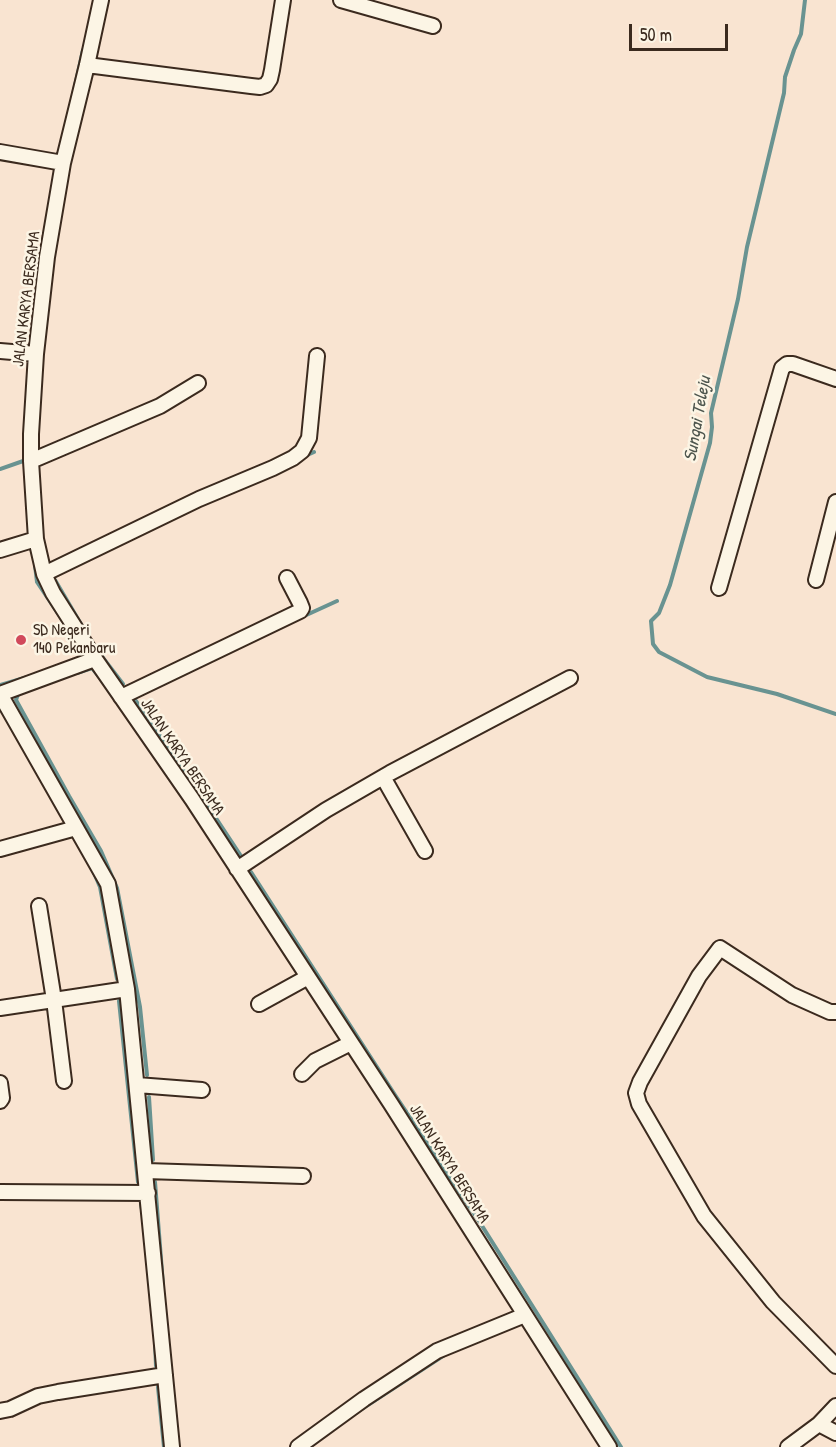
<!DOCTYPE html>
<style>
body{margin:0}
#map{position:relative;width:836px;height:1447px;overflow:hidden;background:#f9e4d1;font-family:"Patrick Hand",sans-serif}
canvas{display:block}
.scale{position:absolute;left:629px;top:24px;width:99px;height:27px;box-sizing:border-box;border:3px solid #3b2a1e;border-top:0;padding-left:8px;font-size:18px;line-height:21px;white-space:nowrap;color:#3b2a1e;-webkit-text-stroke:4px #fcf5e5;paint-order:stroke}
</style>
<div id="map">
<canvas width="836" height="1447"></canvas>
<div class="scale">50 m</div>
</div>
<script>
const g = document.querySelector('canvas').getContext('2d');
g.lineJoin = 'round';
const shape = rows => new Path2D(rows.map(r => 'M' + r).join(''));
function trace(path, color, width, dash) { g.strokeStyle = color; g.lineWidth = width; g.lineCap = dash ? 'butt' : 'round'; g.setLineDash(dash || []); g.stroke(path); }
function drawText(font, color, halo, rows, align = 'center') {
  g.font = font + ' "Patrick Hand",sans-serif'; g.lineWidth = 5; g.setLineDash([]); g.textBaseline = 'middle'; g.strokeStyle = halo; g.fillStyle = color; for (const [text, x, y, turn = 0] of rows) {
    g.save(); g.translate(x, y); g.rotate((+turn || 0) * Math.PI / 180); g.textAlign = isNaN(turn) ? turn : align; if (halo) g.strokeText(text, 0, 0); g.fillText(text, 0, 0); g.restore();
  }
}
const stream = shape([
 [805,0,801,34,794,50,785,77,784,93,747,247,738,299,711,413,712,427,710,443,670,585,659,613,651,621,653,644,659,652,707,677,777,694,836,714],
 [69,113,83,50],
 [303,457,314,452],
 [0,469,26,460],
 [35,565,37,582,63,621],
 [55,580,85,631],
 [302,617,337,601],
 [97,650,123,684],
 [77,673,92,668,100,678],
 [0,685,31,676],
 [19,691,16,700,69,796,101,851,117,888,140,1007,147,1075],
 [131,694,190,779,241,856],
 [92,868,100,887,117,979],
 [251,872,395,1095,479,1221,621,1447],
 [119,1001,138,1182],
 [149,1097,153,1160],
 [155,1182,163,1285],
 [141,1204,143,1215],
 [155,1342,156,1366],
 [158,1387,164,1447],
 [354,1414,446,1354]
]);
const minor = shape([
 [101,0,87,65,63,163,47,257,36,354,31,434,31,461,36,539,44,574,53,593,95,659,192,799,391,1104,609,1447],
 [341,0,433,26],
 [87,65,251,86,260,87,266,85,270,79,272,70,283,0],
 [0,152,63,163],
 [0,351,36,354],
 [31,461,160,406,198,383],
 [0,550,36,539],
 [44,574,199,499,273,468,293,458,302,451,309,438,317,356],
 [816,580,836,502],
 [719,588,782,368,787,364,793,364,836,379],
 [0,694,108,884,127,989,172,1447],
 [0,694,95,659],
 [121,697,300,611,302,608,300,603,287,578],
 [383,777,425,851],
 [0,849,76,828],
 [237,869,326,810,390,773,570,678],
 [39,906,54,1000,64,1081],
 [259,1004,308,977],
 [0,1008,127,989],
 [836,1012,830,1012,792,995,720,948,699,976,640,1082,636,1093,639,1104,704,1216,773,1302,836,1366],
 [302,1074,315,1061,351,1043],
 [0,1083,2,1098,0,1101],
 [137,1085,202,1090],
 [146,1171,303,1176],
 [0,1192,148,1193],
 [0,1411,10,1409,38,1396,58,1392,165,1375],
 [819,1424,836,1406],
 [298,1447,364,1399,437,1351,525,1315],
 [788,1447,819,1424,836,1433]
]);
const markers = [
 [21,640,6,"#d1495b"]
];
const streetNames = [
 ["JALAN KARYA BERSAMA",27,299,-83],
 ["JALAN KARYA BERSAMA",182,757,56],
 ["JALAN KARYA BERSAMA",449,1164,58]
];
const poiNames = [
 ["SD Negeri",33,631],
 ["140 Pekanbaru",33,649]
];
const waterNames = [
 ["Sungai Teleju",698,419,-80]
];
trace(stream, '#699391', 4);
trace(minor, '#3b2a1e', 18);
trace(minor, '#fcf5e5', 14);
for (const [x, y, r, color] of markers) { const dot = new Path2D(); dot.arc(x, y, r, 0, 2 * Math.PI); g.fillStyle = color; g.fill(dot); trace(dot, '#fcf5e5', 2); }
drawText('16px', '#3b2a1e', '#fcf5e5', streetNames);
drawText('16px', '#3b2a1e', '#fcf5e5', poiNames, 'left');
drawText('italic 18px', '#4e564e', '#fcf5e5', waterNames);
</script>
